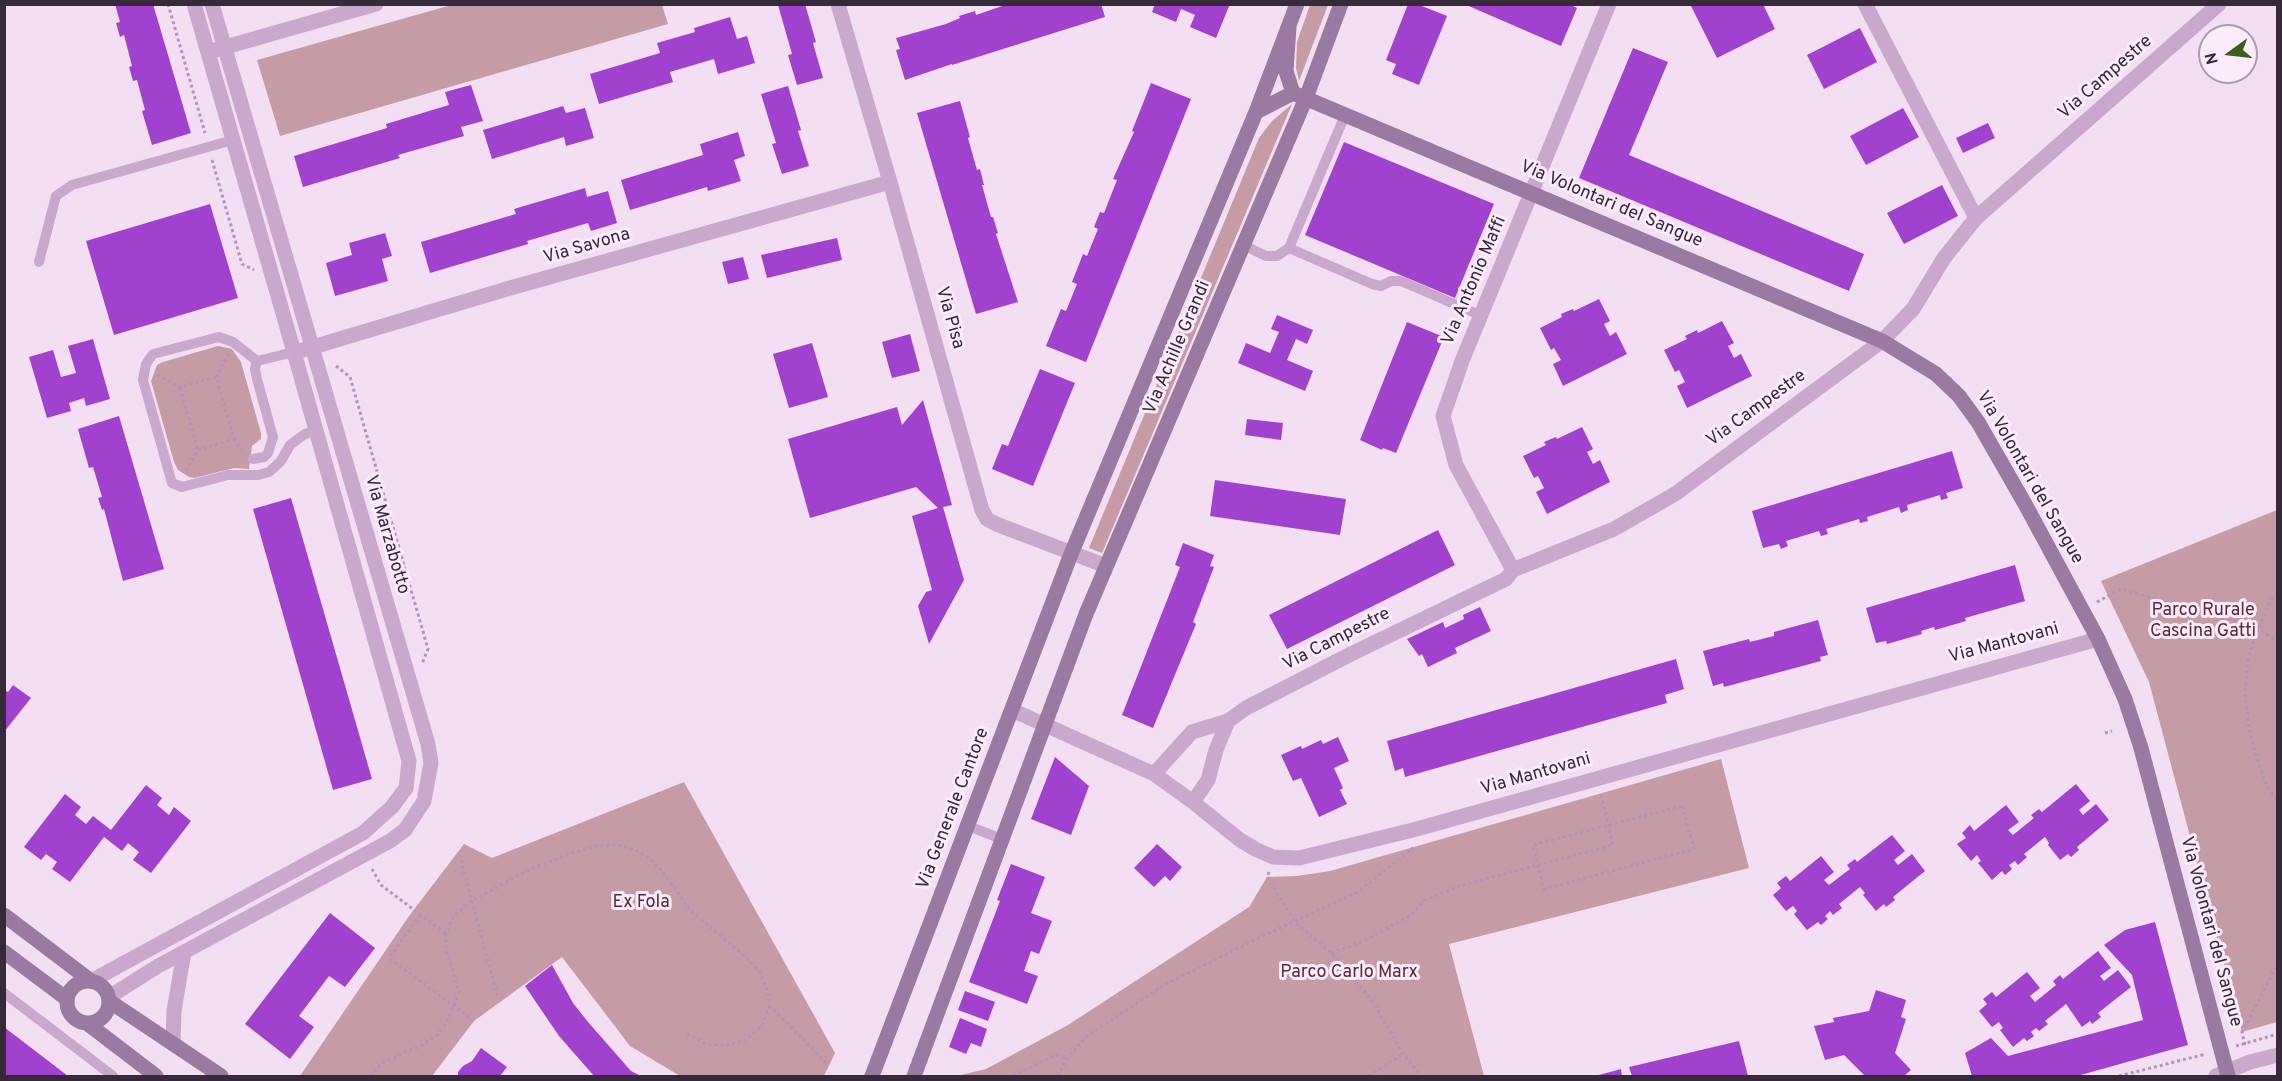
<!DOCTYPE html>
<style>
body{margin:0}
#map{position:relative;width:2282px;height:1081px;overflow:hidden;background:#f3def4;font-family:Overpass,sans-serif}
canvas{display:block}
.frame{position:absolute;inset:0;border:6px solid #36293a;pointer-events:none}
.north{position:absolute;left:2198px;top:24px;width:60px;height:60px;box-sizing:border-box;background:#fbebfb;border:2px solid #ac9dae;border-radius:50%;rotate:255deg;font-size:16px;font-weight:700;line-height:24px;text-align:center;color:#36293a}
.north::after{content:'';display:block;margin:auto;width:21px;height:27px;background:#3d5f1b;clip-path:polygon(50% 0,100% 100%,50% 72%,0 100%)}
</style>
<div id="map">
<canvas width="2282" height="1081"></canvas>
<div class="frame"></div>
<div class="north">N</div>
</div>
<script>
const g = document.querySelector('canvas').getContext('2d');
g.lineJoin = 'round';
function fill(path, color) { g.fillStyle = color; g.fill(path, 'evenodd'); }
const shape = rows => new Path2D(rows.map(r => 'M' + r).join(''));
function trace(path, color, width, dash) { g.strokeStyle = color; g.lineWidth = width; g.lineCap = dash ? 'butt' : 'round'; g.setLineDash(dash || []); g.stroke(path); }
function drawText(font, color, halo, rows, align = 'center') {
  g.font = font + ' Overpass,sans-serif'; g.lineWidth = 6; g.setLineDash([]); g.textBaseline = 'middle'; g.strokeStyle = halo; g.fillStyle = color; for (const [text, x, y, turn = 0] of rows) {
    g.save(); g.translate(x, y); g.rotate((+turn || 0) * Math.PI / 180); g.textAlign = isNaN(turn) ? turn : align; if (halo) g.strokeText(text, 0, 0); g.fillText(text, 0, 0); g.restore();
  }
}
const green = shape([
 [455,4,662,5,668,24,280,136,257,60],
 [1310,5,1328,5,1299,81,1296,68,1297,42],
 [1292,104,1102,553,1089,548,1259,138,1272,121],
 [218,346,232,349,241,362,261,433,261,439,252,446,249,469,234,468,194,478,189,477,178,470,174,462,151,381,157,365,163,362],
 [2277,510,2277,1022,2242,1032,2149,682,2101,581],
 [1721,759,1749,868,1449,944,1484,1076,957,1076,986,1069,1068,1025,1249,907,1267,877,1297,876,1330,871],
 [684,782,835,1053,824,1076,680,1076,630,1046,562,957,474,1021,432,1076,300,1076,409,916,464,844,492,858]
]);
const building = shape([
 [115,4,153,4,191,133,152,145,142,111,145,110,137,80,133,81,129,67,132,66,124,35,120,37,116,23,120,22],
 [805,4,816,42,813,43,823,78,797,85,788,55,792,54,778,5],
 [1008,4,1101,4,1105,17,952,65,952,64,905,80,896,50,900,49,896,38,946,24,960,18,959,16,975,11,976,15],
 [1155,4,1230,4,1216,38,1190,27,1195,15,1181,9,1176,22,1152,12],
 [1408,4,1417,4,1447,16,1419,85,1392,74,1396,64,1386,60],
 [1464,4,1569,4,1577,8,1561,46],
 [1690,4,1763,4,1775,29,1717,58],
 [730,17,737,39,747,36,755,63,718,74,714,59,670,72,673,82,599,104,590,74,660,53,657,43,695,32,694,28],
 [1860,28,1877,62,1824,89,1807,55],
 [1633,48,1668,62,1629,155,1864,254,1849,291,1579,178],
 [1151,83,1191,99,1086,362,1046,346,1061,309,1066,311,1077,284,1072,282,1083,254,1087,256,1098,229,1094,227,1100,212,1104,213,1117,180,1113,179,1134,132,1132,131],
 [471,85,483,121,461,127,464,136,398,155,400,158,303,187,294,156,387,128,386,124,449,105,445,92],
 [788,86,801,130,798,131,809,166,782,174,772,144,776,143,761,94],
 [960,101,970,137,968,138,977,170,980,169,984,185,982,185,991,217,993,217,998,233,996,234,1018,302,976,314,917,113],
 [563,106,566,113,585,108,594,138,566,146,564,137,492,159,483,130],
 [1903,108,1919,137,1866,165,1850,136],
 [1988,123,1995,138,1963,153,1956,138],
 [738,132,745,156,734,160,741,181,708,191,707,187,630,210,621,180,703,155,700,144],
 [1344,142,1494,204,1455,298,1305,235],
 [1942,185,1958,216,1904,244,1887,213],
 [585,188,587,197,608,191,617,223,591,231,588,223,527,241,528,244,430,273,421,242,516,214,514,209],
 [210,204,238,298,114,335,86,241],
 [385,233,392,256,382,259,388,281,335,296,326,263,352,255,349,243],
 [837,238,842,260,767,278,761,255],
 [743,257,749,279,728,284,722,262],
 [1599,299,1610,321,1604,324,1610,336,1616,332,1627,354,1563,386,1553,364,1561,360,1554,348,1551,350,1540,328,1562,317,1561,314,1573,309,1574,311],
 [1277,315,1313,330,1307,344,1296,339,1287,360,1313,371,1305,391,1238,363,1246,343,1270,353,1279,332,1271,329],
 [1722,321,1734,343,1728,346,1734,358,1741,354,1752,376,1687,408,1677,386,1685,382,1679,370,1675,372,1664,350,1687,339,1685,336,1697,330,1698,333],
 [1407,322,1444,337,1396,453,1383,448,1382,450,1360,440],
 [910,334,920,371,892,378,882,342],
 [93,339,110,399,86,406,84,398,69,403,71,411,47,418,29,357,53,350,61,377,76,373,68,346],
 [812,343,828,397,789,408,773,354],
 [1040,369,1075,383,1033,486,992,469,1002,444,1008,446],
 [923,400,952,505,943,507,964,580,929,644,918,606,926,592,932,590,912,516,938,508,916,487,810,518,788,439,897,407,902,425],
 [119,416,164,569,123,581,104,509,102,510,98,498,102,497,93,467,89,468,78,429],
 [1247,419,1283,423,1281,440,1245,435],
 [1582,427,1593,449,1587,452,1593,464,1600,460,1610,482,1547,514,1536,492,1544,488,1538,476,1534,478,1523,456,1546,445,1544,442,1556,437,1557,439],
 [1952,451,1963,488,1946,493,1948,498,1941,500,1940,495,1907,505,1908,510,1901,513,1899,507,1867,517,1868,521,1860,523,1859,519,1826,529,1828,534,1821,536,1819,531,1786,541,1788,546,1781,549,1779,544,1763,548,1752,511],
 [1215,480,1346,499,1340,535,1210,516],
 [291,498,372,779,333,790,253,509],
 [1438,530,1455,565,1287,649,1269,615],
 [1183,543,1214,555,1210,566,1214,567,1193,622,1196,624,1153,728,1122,715,1180,567,1175,565],
 [2015,565,2025,601,1965,618,1966,621,1935,630,1934,627,1921,631,1922,634,1887,644,1886,641,1876,643,1866,608],
 [1480,607,1491,631,1455,648,1457,653,1428,667,1422,654,1419,656,1407,639,1443,622,1445,628,1464,619,1463,615],
 [1818,620,1828,655,1820,657,1821,661,1724,687,1723,683,1713,686,1703,651,1749,639,1750,642,1774,636,1774,632],
 [1676,659,1684,689,1665,695,1667,703,1405,777,1403,768,1395,771,1387,741],
 [13,685,31,698,4,732,4,690,8,692],
 [1338,737,1349,761,1334,768,1343,788,1340,790,1347,804,1319,817,1301,778,1293,781,1281,755,1301,746,1302,749,1321,740,1323,744],
 [1055,757,1089,786,1071,835,1031,819],
 [2076,784,2090,801,2079,810,2083,815,2096,804,2109,820,2077,847,2079,850,2071,857,2068,854,2060,860,2048,845,2049,843,2045,837,2024,854,2027,857,2018,865,2015,861,2009,865,2012,869,2005,875,2002,871,1992,880,1978,863,1981,861,1977,855,1971,861,1957,844,1966,838,1962,833,1970,825,1974,831,2006,805,2019,822,2008,830,2013,835,2034,818,2031,815,2039,809,2042,812],
 [146,785,162,798,157,805,169,815,174,807,191,821,151,873,133,860,139,852,128,843,122,851,104,837,70,882,52,869,57,862,46,854,41,860,24,847,65,794,81,807,75,815,86,824,93,816,111,830],
 [1892,835,1905,851,1894,860,1898,865,1912,854,1925,871,1893,897,1895,900,1886,907,1884,904,1876,911,1863,895,1865,893,1860,887,1839,904,1842,908,1833,915,1830,911,1825,916,1828,919,1821,925,1818,922,1807,930,1794,914,1797,911,1793,906,1786,911,1773,895,1781,888,1777,883,1786,876,1790,881,1821,856,1834,872,1824,880,1829,885,1850,869,1847,865,1855,859,1857,862],
 [1157,844,1182,867,1170,881,1165,876,1154,887,1134,868],
 [1011,864,1045,877,1031,913,1052,921,1039,954,1031,951,1024,971,1038,976,1027,1004,969,982,1000,901,997,900],
 [330,913,375,948,345,987,329,976,299,1016,314,1027,290,1059,245,1024],
 [2155,922,2188,1045,2077,1076,1972,1076,1965,1053,1991,1038,2008,1056,2143,1020,2132,975,2104,945,2125,930],
 [2098,951,2111,968,2100,976,2104,981,2118,970,2131,987,2098,1013,2101,1017,2092,1024,2090,1021,2082,1027,2066,1004,2045,1021,2048,1024,2039,1031,2036,1028,2031,1032,2034,1036,2027,1041,2024,1038,2013,1047,2000,1030,2003,1028,1999,1022,1992,1027,1979,1011,1987,1004,1983,999,1992,992,1996,997,2027,972,2040,988,2030,996,2035,1002,2056,985,2053,981,2060,975,2063,979],
 [552,965,573,1003,588,1022,631,1071,641,1076,594,1076,559,1036,525,986],
 [1876,990,1906,1000,1901,1017,1906,1019,1895,1053,1911,1070,1904,1076,1865,1076,1844,1055,1825,1060,1814,1026,1834,1022,1833,1018,1869,1011],
 [965,991,995,1002,988,1021,958,1010],
 [960,1018,987,1029,981,1047,971,1043,966,1054,949,1047],
 [4,1027,68,1076,4,1076],
 [1739,1041,1748,1076,1632,1076,1629,1067],
 [481,1048,507,1067,500,1076,458,1076,458,1072,463,1066,472,1061],
 [1621,1069,1622,1076,1595,1076]
]);
const path = shape([
 [168,4,205,133],
 [212,160,242,264,254,270],
 [336,366,350,377,428,649,422,664],
 [157,375,180,387,216,377],
 [180,388,198,450],
 [234,439,241,450],
 [186,471,198,450,234,439,216,377,229,354],
 [2278,594,2270,601,2258,628,2248,660,2245,692,2249,728,2257,759,2267,786,2278,801],
 [2097,602,2121,589,2258,628,2278,642],
 [2105,733,2112,731],
 [1682,806,1694,849,1544,889,1533,845,1682,806],
 [461,860,497,995],
 [372,869,381,885,446,934],
 [1269,872,1267,877,1295,922,1331,953,1373,1002,1403,1054,1421,1076],
 [420,915,389,958,474,1021],
 [1331,953,1364,941,1411,915,1425,900,1459,886,1613,845,1601,794],
 [687,1034,709,1045,729,1045,747,1039,762,1025,770,1006],
 [2245,1045,2242,1032,2278,963],
 [2236,1046,2278,1034],
 [370,1076,381,1064,424,1044,437,1035,447,1022,459,992,446,949,446,934,453,917,471,901,533,868,575,852,597,846,617,845,634,849,649,858,662,871,691,911,747,958,759,971,767,989,770,1006,828,1065],
 [1013,1076,1055,1055,1067,1058],
 [1058,1076,1067,1058,1086,1037,1164,985,1269,933,1358,892,1413,848],
 [1369,1076,1403,1054],
 [2119,1076,2206,1054]
]);
const lane = shape([
 [1345,115,1289,248,1372,284,1381,286,1391,281,1401,281,1482,316],
 [1243,245,1266,256,1277,256,1289,248],
 [39,262,56,196,72,185,233,140],
 [257,361,233,342,219,337,153,354,146,364,143,380,172,483,182,487,228,475,258,475,269,472,281,461,290,445,305,434,316,430],
 [257,361,294,352],
 [253,459,264,457,268,453,273,437,257,379,255,369,257,361],
 [968,826,1002,839],
 [4,993,113,1076]
]);
const street = shape([
 [838,4,890,182,982,510,987,519,996,524,1106,566],
 [1865,4,1976,218],
 [215,50,376,4],
 [303,350,510,288,890,182],
 [1513,570,1456,465,1443,416,1462,361,1609,4],
 [1012,710,1154,774,1193,802,1240,840,1257,850,1273,857,1299,858,1413,830,2098,639],
 [1154,774,1192,732,1228,721,1246,708,1351,654,1506,579,1513,570,1614,529,1675,494,1882,341,1913,309,1944,258,1976,218,2219,4],
 [1193,802,1208,780,1216,750,1228,721],
 [91,981,363,833,392,807,406,788,409,761,294,352,194,4],
 [109,997,158,966,390,841,405,830,424,801,431,763,428,744,212,4],
 [173,1043,174,1011,184,952],
 [2216,1076,2250,1062,2278,1055]
]);
const secondary = shape([
 [1289,27,1286,71,1293,93,1882,341,1936,374,1959,396,1978,422,2025,504,2098,639,2125,699,2141,748,2228,1076],
 [1256,112,1293,93],
 [4,915,91,981],
 [4,952,67,999],
 '67 1002a21 21 0 1 1 42 0a21 21 0 1 1-42 0Z',
 [109,1001,221,1076],
 [88,1024,156,1076],
 [872,1076,1071,554,1256,112,1297,4],
 [914,1076,1086,614,1306,98,1341,4]
]);
const streetNames = [
 ["Via Campestre",2106,78,-41],
 ["Via Volontari del Sangue",1611,205,23],
 ["Via Savona",587,247,-16],
 ["Via Antonio Maffi",1475,281,-67],
 ["Via Pisa",949,318,74],
 ["Via Achille Grandi",1178,348,-67],
 ["Via Campestre",1757,409,-36],
 ["Via Volontari del Sangue",2029,478,60],
 ["Via Marzabotto",386,535,74],
 ["Via Campestre",1337,640,-27],
 ["Via Mantovani",2004,644,-15],
 ["Via Mantovani",1536,775,-16],
 ["Via Generale Cantore",954,809,-69],
 ["Via Volontari del Sangue",2210,932,75]
];
const parkNames = [
 ["Parco Rurale",2203,611],
 ["Cascina Gatti",2203,632],
 ["Ex Fola",641,903],
 ["Parco Carlo Marx",1349,973]
];
fill(green, '#c59ca6');
fill(building, '#a142ce');
trace(path, '#b492ba', 3, [3, 3]);
trace(lane, '#caa8ce', 10);
trace(street, '#caa8ce', 15);
trace(secondary, '#9a79a2', 15);
drawText('18px', '#36293a', '#fbebfb', streetNames);
drawText('18px', '#5a2b34', '#fbebfb', parkNames);
</script>
